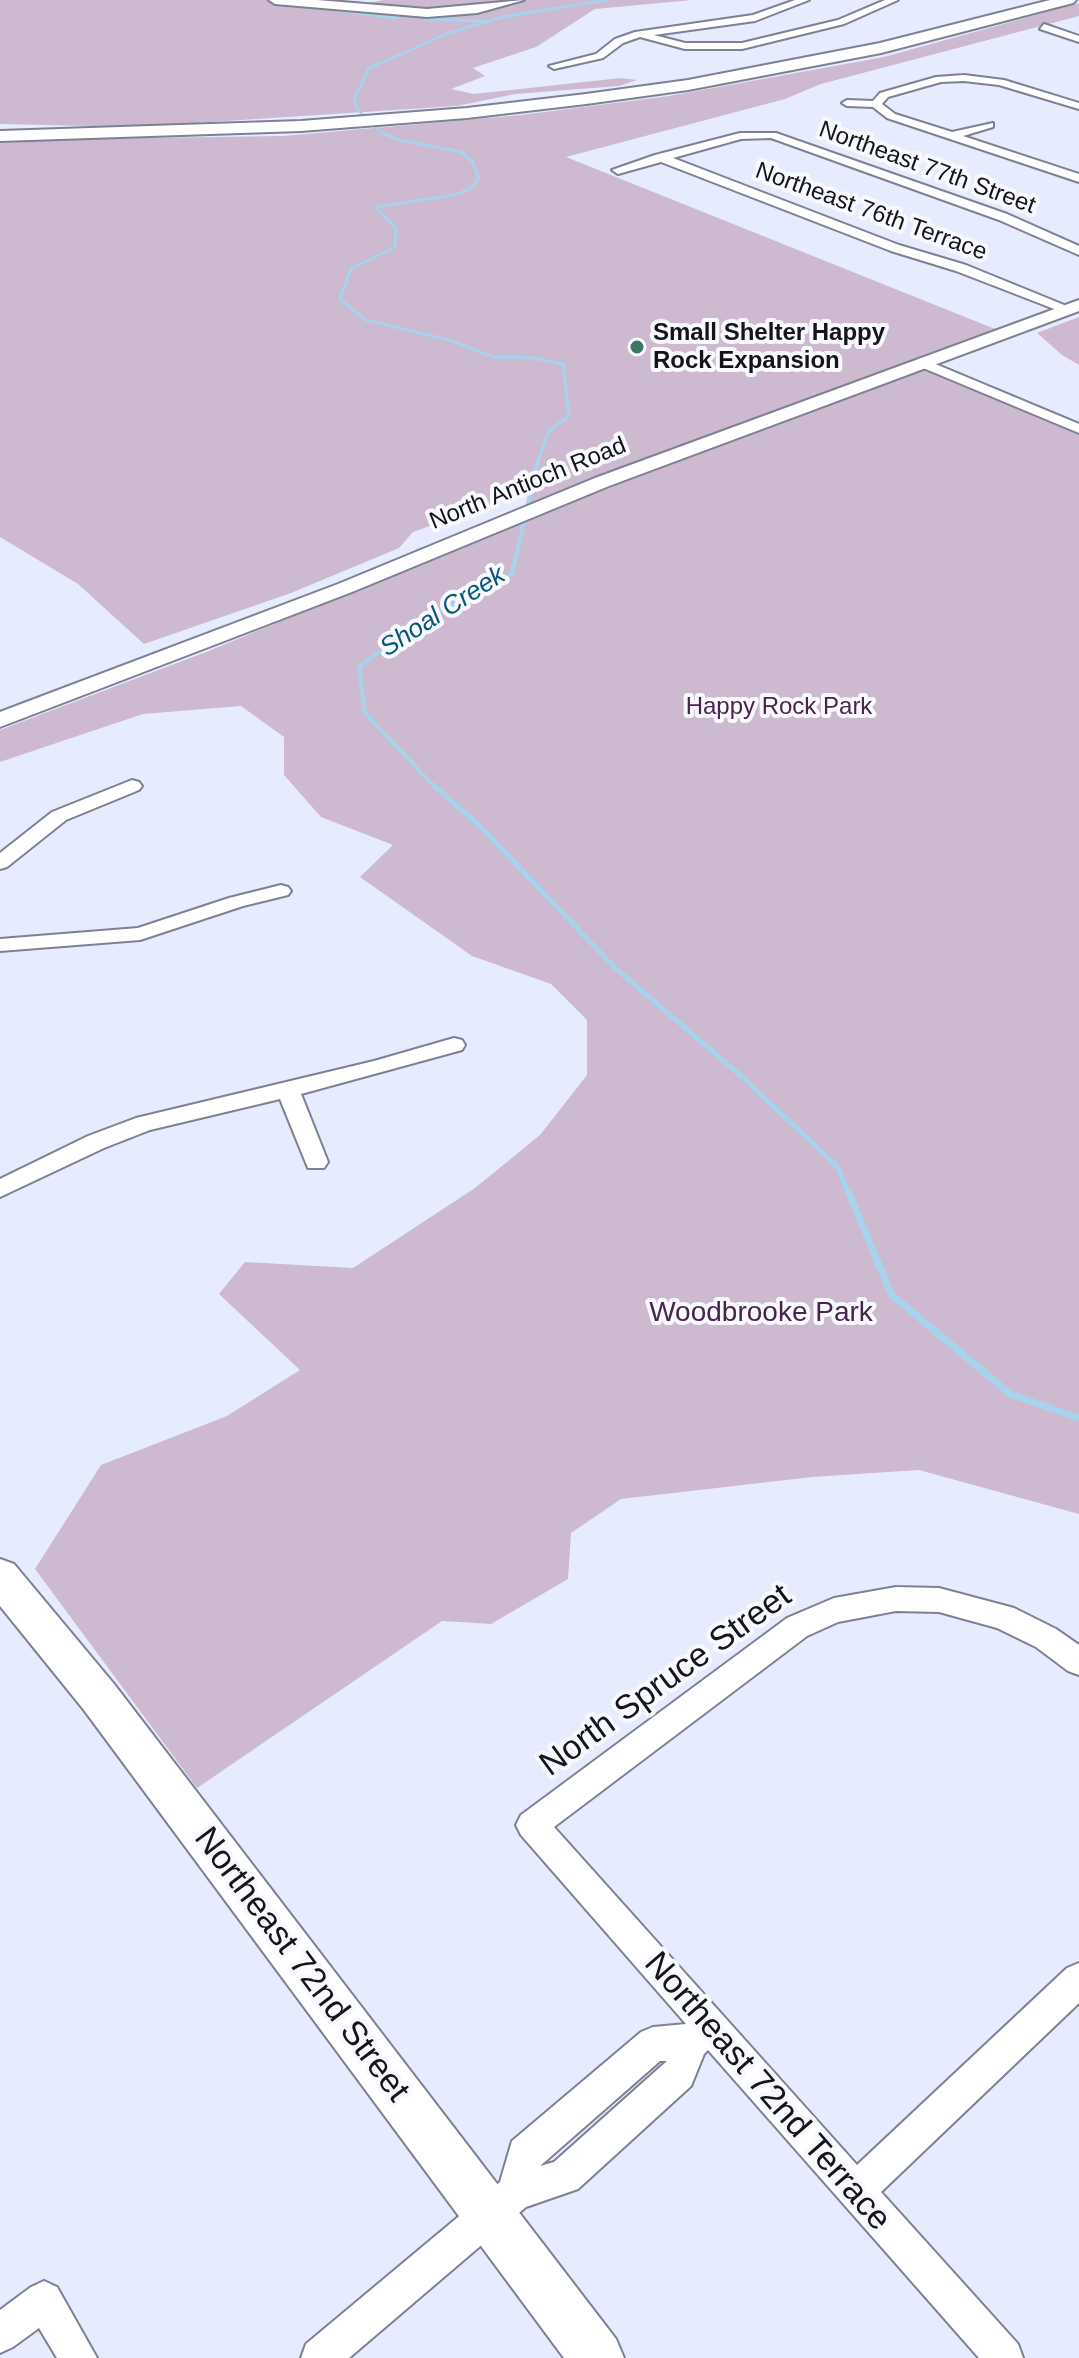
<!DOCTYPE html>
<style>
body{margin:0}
canvas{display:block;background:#e7ebfe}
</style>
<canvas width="1079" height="2358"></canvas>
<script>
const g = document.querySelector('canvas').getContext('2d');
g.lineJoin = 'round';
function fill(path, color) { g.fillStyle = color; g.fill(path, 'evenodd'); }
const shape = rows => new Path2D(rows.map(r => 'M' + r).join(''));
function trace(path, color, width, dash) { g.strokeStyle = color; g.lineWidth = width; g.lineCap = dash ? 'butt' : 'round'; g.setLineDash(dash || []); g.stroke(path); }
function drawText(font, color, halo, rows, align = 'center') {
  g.font = font + ' Helvetica,sans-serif'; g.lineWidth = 8; g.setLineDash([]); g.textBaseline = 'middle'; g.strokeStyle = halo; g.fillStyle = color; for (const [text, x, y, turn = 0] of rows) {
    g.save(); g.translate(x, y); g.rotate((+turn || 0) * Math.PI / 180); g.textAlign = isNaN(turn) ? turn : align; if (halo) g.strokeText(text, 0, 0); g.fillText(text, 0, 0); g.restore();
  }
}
const green = shape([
 [0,0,297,0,355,6,383,0,692,0,595,9,536,47,473,68,485,76,451,89,474,94,621,78,637,80,619,86,515,94,457,106,133,127,0,124],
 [1079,3,1079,16,821,84,785,99,566,157,995,329,910,360,1079,433,1079,1514,919,1470,812,1477,621,1499,571,1533,568,1579,491,1624,442,1621,197,1788,35,1569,101,1465,227,1416,300,1370,219,1294,245,1262,353,1268,475,1188,540,1135,587,1075,587,1020,551,984,472,956,360,877,393,845,321,817,284,775,284,737,241,706,143,714,0,762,0,730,206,652,522,522,530,484,513,491,511,497,413,532,399,548,291,593,144,644,78,584,0,537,0,140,283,136,521,115,669,96,884,57],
 [1079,317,1079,365,1062,355,1037,333]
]);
const streamFar3 = shape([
 [312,7,397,18],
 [425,19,485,21],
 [537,463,549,431,569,416,563,364,533,358,493,357,449,340,366,320,340,299,351,269,395,247,396,228,376,207,454,195,470,189,479,178,472,161,461,152,400,140,382,133,358,110,354,100,369,68,449,33,503,17,607,0]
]);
const streamFar2 = shape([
 [435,787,365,713,359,667,421,621,512,574,538,461]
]);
const streamFar1 = shape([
 [433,785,480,826,614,967,740,1075,837,1166,849,1195]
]);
const stream = shape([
 [849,1193,891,1294,1010,1394,1079,1418]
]);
const minor = shape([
 [795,0,809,0,755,21,654,35,685,43,742,43,838,20,885,0,898,0,844,24,742,49,685,49,640,37,623,43,603,58,554,69,549,66,596,54,615,39,635,32,753,15,795,0],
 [1044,24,1079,36,1079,42,1040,29,1044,24],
 [964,75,1004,80,1079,103,1079,109,999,85,964,81,941,82,888,97,882,104,895,114,952,132,993,123,993,127,963,136,1079,174,1079,182,887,118,873,107,847,106,842,103,847,100,873,101,880,93,936,77,964,75],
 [740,133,776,133,1007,214,1079,246,1079,255,999,220,771,138,741,139,673,158,899,245,966,265,1074,309,1062,312,956,271,891,251,661,162,618,174,612,170,655,155,740,133],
 [921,358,1079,424,1079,433,916,365,914,362,921,358],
 [132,780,139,782,142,786,139,790,66,820,7,867,0,869,0,853,52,812,132,780],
 [281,885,288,887,291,891,288,895,243,906,140,940,0,951,0,939,138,928,229,898,281,885],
 [454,1038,462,1040,465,1045,462,1050,301,1094,328,1162,324,1168,308,1168,280,1099,150,1130,104,1148,0,1197,0,1179,88,1136,136,1118,374,1061,454,1038],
 [896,1587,939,1588,1014,1608,1056,1629,1079,1645,1079,1675,1068,1671,1036,1647,997,1628,939,1612,896,1611,838,1622,807,1636,554,1827,857,2165,1067,1968,1079,1963,1079,2003,881,2192,1018,2344,1023,2358,979,2358,708,2050,704,2054,691,2086,578,2189,526,2207,349,2358,301,2358,306,2344,500,2182,512,2141,641,2032,653,2027,686,2024,521,1835,516,1825,521,1815,787,1618,834,1598,896,1587],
 [660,2061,667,2061,554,2162,540,2166,660,2061],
 [44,2281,57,2287,97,2358,57,2358,39,2328,13,2347,0,2353,0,2310,31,2287,44,2281]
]);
const tertiary = shape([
 [269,0,317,0,427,9,524,0,477,13,427,17,275,4,269,0],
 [1079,300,1079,311,609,486,352,592,0,727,0,712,338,584,595,478,1079,300]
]);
const secondary = shape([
 [0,1559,14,1564,114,1684,616,2339,624,2358,564,2358,84,1710,0,1606,0,1559]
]);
const primary = shape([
 [1050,0,1076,0,1073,3,881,53,688,90,586,104,467,118,301,131,0,141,0,131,301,121,467,108,586,94,688,80,880,43,1050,0]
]);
const markers = [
 [637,347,8,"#3b7762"]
];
const farStreetnames = [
 ["Northeast 77th Street",927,168,20],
 ["Northeast 76th Terrace",871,212,20],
 ["North Antioch Road",528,484,-22]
];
const farPoinames = [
 ["Small Shelter Happy",653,333],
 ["Rock Expansion",653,361]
];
const farParknames = [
 ["Happy Rock Park",779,707]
];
const farWaternames = [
 ["Shoal Creek",443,612,-33]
];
const parkNames = [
 ["Woodbrooke Park",761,1313]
];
const nearStreetnames = [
 ["North Spruce Street",666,1681,-36],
 ["Northeast 72nd Street",301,1965,53],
 ["Northeast 72nd Terrace",767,2092,49]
];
fill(green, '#cdbad0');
trace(streamFar3, '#a8d3ec', 3);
trace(streamFar2, '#a8d3ec', 4);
trace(streamFar1, '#a8d3ec', 5);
trace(stream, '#a8d3ec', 7);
trace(minor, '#7e8192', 4);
trace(tertiary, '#7e8192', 4);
trace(secondary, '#7e8192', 4);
trace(primary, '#7e8192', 4);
fill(minor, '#fff');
fill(tertiary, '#fff');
fill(secondary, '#fff');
fill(primary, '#fff');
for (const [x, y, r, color] of markers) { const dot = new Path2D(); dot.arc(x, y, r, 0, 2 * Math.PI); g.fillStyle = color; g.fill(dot); trace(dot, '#f8f9fd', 3); }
drawText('24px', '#14151c', '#f8f9fd', farStreetnames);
drawText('bold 24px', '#14151c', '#f8f9fd', farPoinames, 'left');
drawText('24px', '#4a2450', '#f8f9fd', farParknames);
drawText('italic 26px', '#085778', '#f8f9fd', farWaternames);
drawText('28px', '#4a2450', '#f8f9fd', parkNames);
drawText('34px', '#14151c', '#f8f9fd', nearStreetnames);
</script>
